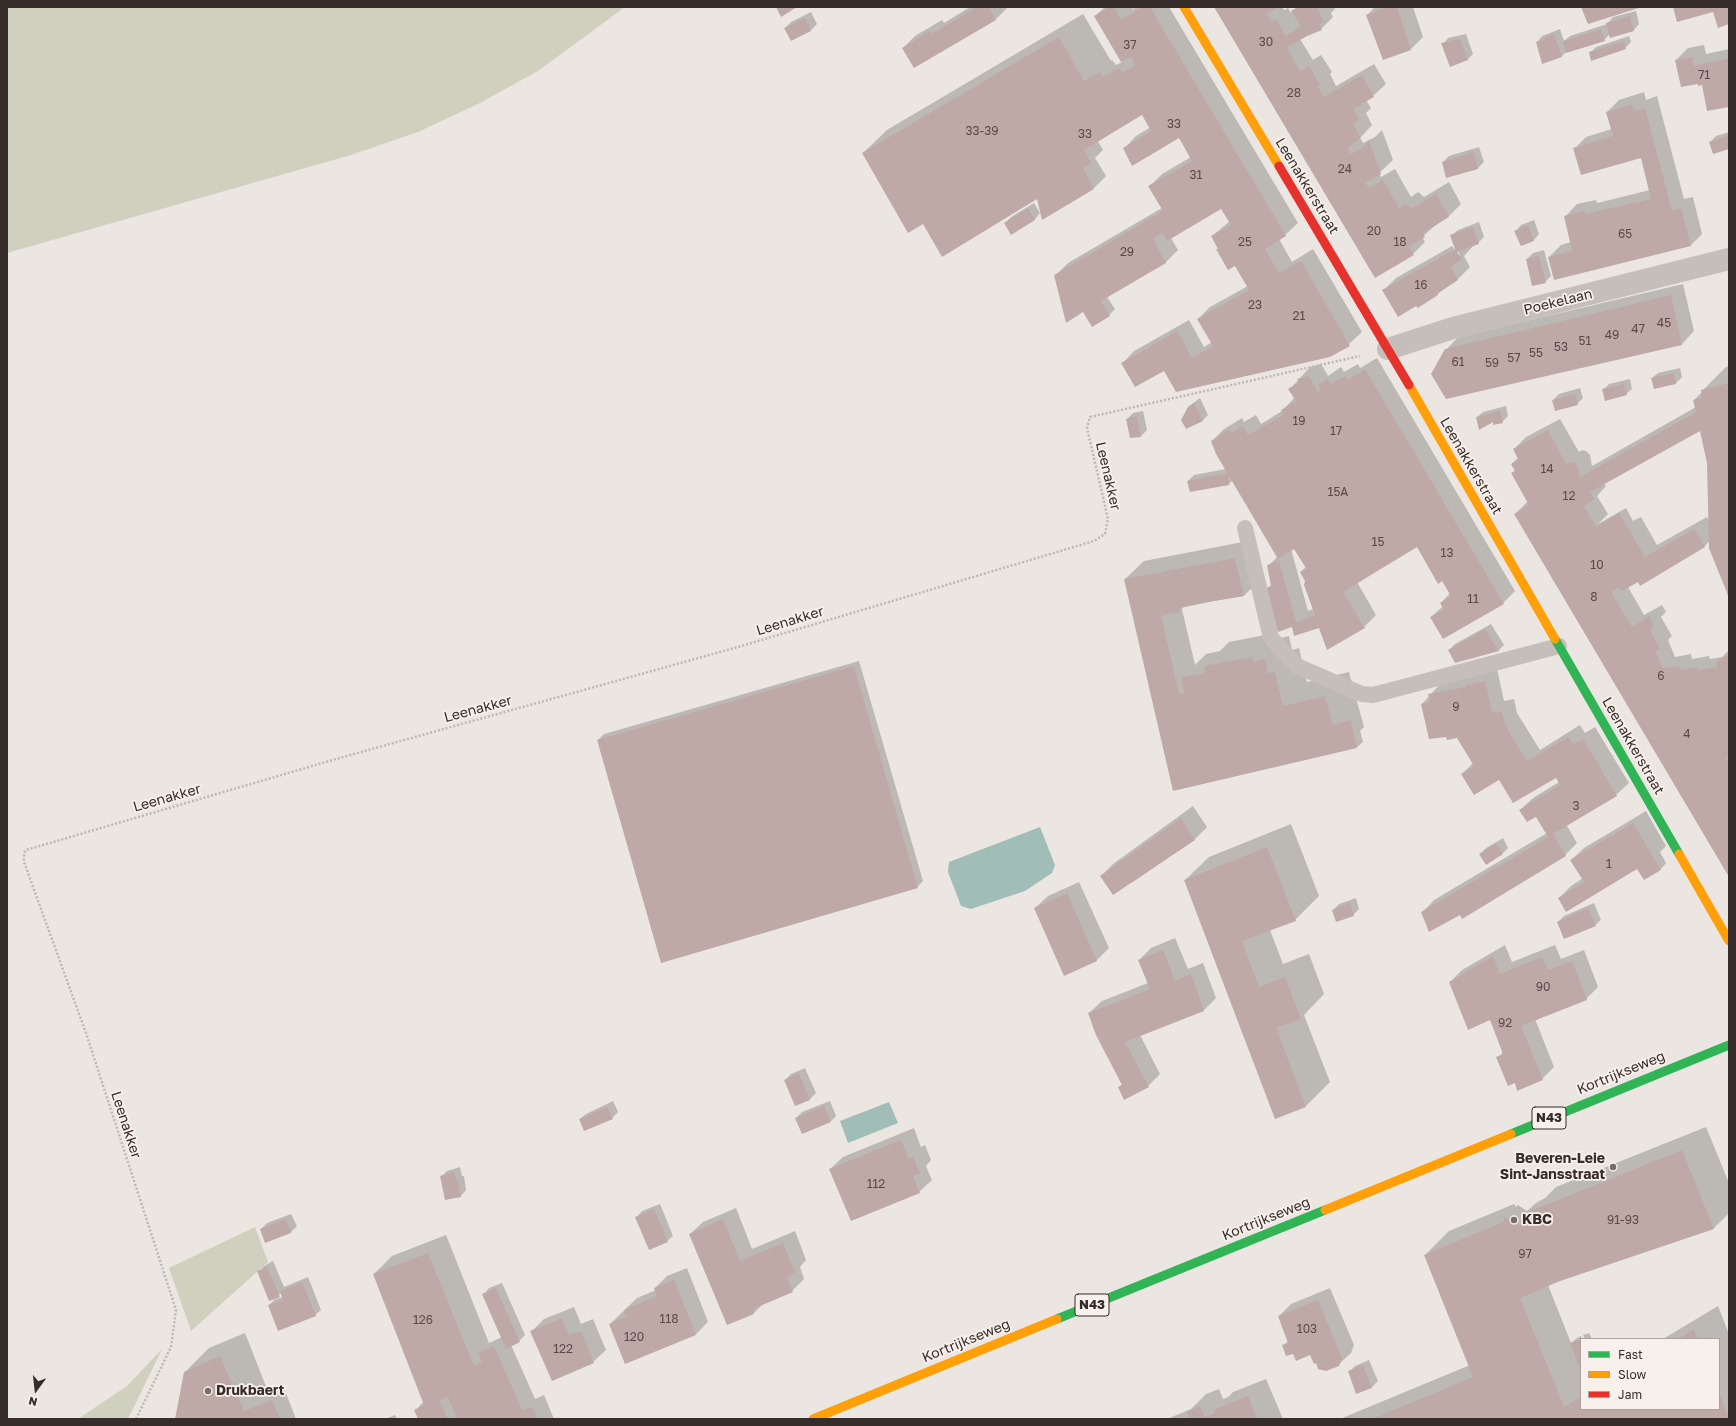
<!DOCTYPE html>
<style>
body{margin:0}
#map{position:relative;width:1736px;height:1426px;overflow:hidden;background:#ece6e2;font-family:"Golos Text",sans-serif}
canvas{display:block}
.frame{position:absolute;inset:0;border:8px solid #362c2a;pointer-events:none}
.legend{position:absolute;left:1580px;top:1338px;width:140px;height:72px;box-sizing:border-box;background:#f8f0ea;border:1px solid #aaa29d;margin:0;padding:5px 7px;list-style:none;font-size:12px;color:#362c2a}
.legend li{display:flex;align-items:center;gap:8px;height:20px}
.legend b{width:20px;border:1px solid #aaa29d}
.north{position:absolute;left:16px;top:1370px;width:40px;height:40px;-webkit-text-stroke:3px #f8f0ea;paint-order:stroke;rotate:195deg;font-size:11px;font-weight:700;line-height:16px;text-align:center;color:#362c2a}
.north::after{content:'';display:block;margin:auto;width:14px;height:18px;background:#362c2a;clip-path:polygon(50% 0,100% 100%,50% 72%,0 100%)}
</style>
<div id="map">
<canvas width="1736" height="1426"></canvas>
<div class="frame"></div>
<ul class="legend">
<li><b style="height:5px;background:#30b455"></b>Fast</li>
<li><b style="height:5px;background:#ff9f0a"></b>Slow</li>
<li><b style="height:5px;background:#e5322d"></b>Jam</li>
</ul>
<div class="north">N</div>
</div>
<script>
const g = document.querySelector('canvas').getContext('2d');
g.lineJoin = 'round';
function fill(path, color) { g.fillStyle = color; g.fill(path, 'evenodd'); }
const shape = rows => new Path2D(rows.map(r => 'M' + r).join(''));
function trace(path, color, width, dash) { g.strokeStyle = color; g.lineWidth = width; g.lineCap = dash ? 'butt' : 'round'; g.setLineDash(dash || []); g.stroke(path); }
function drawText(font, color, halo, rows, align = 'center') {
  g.font = font + ' "Golos Text",sans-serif'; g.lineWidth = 3.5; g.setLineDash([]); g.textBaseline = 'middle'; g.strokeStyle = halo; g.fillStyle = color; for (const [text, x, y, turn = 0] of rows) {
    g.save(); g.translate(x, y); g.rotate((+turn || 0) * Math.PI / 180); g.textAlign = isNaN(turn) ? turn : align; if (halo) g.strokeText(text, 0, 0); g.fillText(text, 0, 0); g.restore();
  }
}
const green = shape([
 [7,7,625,7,538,71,480,103,418,132,351,155,7,253],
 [255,1227,268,1262,191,1331,169,1268],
 [162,1349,128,1419,78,1419,127,1386]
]);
const water = shape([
 [1040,827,1055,865,1052,873,1025,891,971,909,961,906,948,872,949,862],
 [889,1102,898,1123,848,1143,840,1121]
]);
const shadow = shape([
 [970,7,1008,7,996,19,915,67,903,48,915,36,942,20,944,23],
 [1105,7,1132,7,1133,9,1137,7,1169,7,1298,223,1285,235,1279,239,1292,262,1313,249,1362,332,1349,344,1330,356,1164,369,1122,364,1134,351,1189,320,1204,347,1212,342,1198,319,1210,307,1248,286,1235,265,1217,249,1219,248,1212,236,1230,221,1222,207,1171,238,1178,250,1166,262,1107,297,1115,309,1109,315,1083,311,1055,276,1068,263,1162,208,1150,186,1162,174,1191,157,1179,137,1124,149,1136,136,1151,127,1143,114,1097,140,1103,150,1095,158,1106,176,1094,188,1042,218,1038,197,923,223,863,153,887,130,1083,14,1111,61,1112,60,1116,65,1122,62,1095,16],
 [1216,7,1282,7,1284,10,1288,8,1291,13,1297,7,1334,7,1335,9,1331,13,1333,17,1321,29,1300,39,1313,60,1321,55,1332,72,1330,74,1336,86,1374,64,1386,84,1373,96,1366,100,1371,108,1366,113,1372,125,1360,138,1363,143,1375,137,1382,130,1393,160,1379,173,1381,177,1395,169,1411,197,1418,192,1424,197,1449,182,1461,204,1449,216,1437,224,1422,237,1425,242,1413,254],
 [1375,7,1413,7,1423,37,1411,49,1367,15],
 [1636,11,1639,24,1634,30,1610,34,1604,40,1566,52,1561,57,1537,42,1542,36,1560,29,1564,41,1570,36,1607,24,1613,17],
 [811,12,817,24,811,30,791,39,785,28,791,22],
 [1466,34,1473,54,1467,60,1443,44,1448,38],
 [1629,36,1631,42,1625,48,1590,53,1596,47],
 [1704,45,1706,54,1729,49,1729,105,1676,60,1688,48],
 [1644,92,1646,100,1657,96,1684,199,1693,197,1702,234,1690,246,1549,257,1561,245,1571,242,1565,217,1577,204,1596,200,1597,203,1650,190,1642,156,1574,149,1586,137,1612,129,1607,112,1619,100],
 [1729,132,1729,148,1710,142,1716,136],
 [1479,147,1484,162,1478,168,1447,177,1443,162,1449,156],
 [1034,203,1040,213,1035,219,1012,233,1005,223,1011,217],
 [1534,220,1539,234,1534,240,1516,231,1521,225],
 [1479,222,1484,237,1478,243,1473,245,1473,246,1464,256,1470,267,1458,279,1445,287,1437,295,1384,290,1396,278,1452,246,1459,256,1460,256,1452,235,1458,230],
 [1544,250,1551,276,1545,282,1527,259,1533,253],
 [1683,284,1694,331,1682,344,1447,397,1446,350,1458,337],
 [1377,358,1515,591,1503,603,1431,617,1443,606,1441,603,1450,593,1442,580,1417,546,1357,582,1376,615,1364,627,1292,625,1268,588,1272,584,1268,566,1278,556,1233,480,1229,484,1188,481,1194,475,1226,469,1212,441,1224,429,1242,418,1244,422,1256,415,1261,424,1282,411,1294,398,1290,389,1310,367,1321,364,1328,376,1341,367,1344,372,1358,364,1360,368],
 [1295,547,1306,567,1301,572,1306,581,1313,609,1308,611,1291,549],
 [1729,366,1729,595,1710,540,1704,547,1628,587,1644,615,1662,605,1666,612,1661,617,1672,636,1668,640,1675,657,1691,654,1692,659,1709,656,1710,659,1722,657,1729,650,1729,875,1515,514,1528,501,1512,473,1516,470,1512,464,1518,458,1514,449,1526,437,1560,419,1579,452,1582,450,1586,451,1590,455,1592,466,1696,407,1694,400,1702,392,1702,391,1726,367],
 [1701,429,1708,462,1710,523,1707,517,1657,545,1641,517,1633,521,1626,508,1598,524,1608,514,1597,496,1606,486,1604,483],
 [1680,368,1682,377,1676,383,1655,388,1652,378,1658,373],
 [1630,379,1632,389,1626,394,1603,390,1609,384],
 [1580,388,1583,398,1577,404,1553,400,1559,394],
 [1200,398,1208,415,1202,421,1188,407],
 [1506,406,1508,416,1502,422,1477,417,1483,412],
 [1143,411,1147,430,1141,436,1131,437,1127,419,1133,413],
 [1253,540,1262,577,1244,596,1184,606,1182,609,1195,665,1206,654,1220,651,1229,642,1275,633,1277,639,1289,636,1292,650,1299,648,1307,682,1349,672,1364,727,1360,731,1363,742,1357,747,1173,789,1125,579,1144,561],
 [1491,624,1504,645,1498,651,1449,650,1455,644],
 [859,661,923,881,917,887,598,740,604,734],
 [1497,669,1504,701,1514,699,1517,713,1540,750,1580,725,1585,733,1595,727,1629,783,1616,795,1566,824,1577,843,1565,855,1460,914,1422,913,1434,900,1547,833,1536,816,1520,810,1533,798,1559,782,1556,776,1499,778,1462,774,1473,763,1457,737,1446,736,1422,704,1441,683],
 [1193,806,1207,827,1195,839,1133,882,1101,876,1113,864],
 [1646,811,1666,846,1660,852,1666,863,1661,869,1644,879,1638,868,1559,898,1571,886,1583,878,1571,860,1584,848],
 [1291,824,1319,896,1295,920,1270,930,1283,964,1309,954,1324,994,1304,1015,1330,1082,1306,1106,1185,880,1209,857],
 [1503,838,1508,848,1503,853,1480,854,1486,848],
 [1079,882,1109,948,1096,961,1035,908,1048,896],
 [1356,898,1359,909,1353,915,1333,910,1339,904],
 [1594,903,1601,920,1595,925,1558,922,1564,916],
 [1175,938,1188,969,1203,963,1216,998,1204,1010,1140,1035,1160,1074,1148,1086,1119,1088,1122,1084,1089,1013,1102,1001,1148,983,1139,960,1151,948],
 [1505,945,1512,962,1555,945,1561,959,1584,950,1598,987,1586,999,1535,1019,1554,1067,1542,1079,1515,1082,1498,1058,1503,1052,1490,1019,1450,982,1462,970],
 [805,1068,816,1093,810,1099,796,1105,785,1080,791,1074],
 [613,1101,618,1112,612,1118,580,1119,586,1114],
 [830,1101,836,1116,830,1122,796,1118,802,1112],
 [1706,1127,1729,1183,1729,1213,1714,1228,1548,1285,1571,1343,1577,1338,1581,1336,1582,1339,1581,1339,1581,1409,1719,1409,1719,1339,1663,1339,1718,1306,1729,1334,1729,1419,1340,1419,1470,1365,1425,1255,1449,1231,1514,1204,1516,1207,1518,1205,1527,1211,1536,1203,1545,1198,1556,1187],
 [914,1128,921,1147,925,1145,931,1160,926,1166,932,1180,919,1192,830,1169,843,1157],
 [460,1167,462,1176,464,1176,466,1190,461,1196,441,1177,447,1171],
 [660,1204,673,1236,667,1241,637,1217,642,1211],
 [736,1208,752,1249,795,1231,806,1260,800,1267,804,1279,792,1291,763,1304,754,1313,727,1324,690,1234,703,1222],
 [291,1214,297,1226,291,1232,266,1241,261,1229,267,1223],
 [446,1235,489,1343,502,1337,484,1294,489,1288,502,1283,525,1335,519,1341,511,1345,535,1399,544,1395,554,1419,419,1419,416,1410,424,1401,374,1274,392,1256],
 [273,1261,284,1287,308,1277,321,1310,315,1315,269,1305,275,1299,283,1297,282,1293,270,1299,259,1272,264,1266],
 [687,1268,708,1322,696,1334,625,1363,610,1324,637,1298,656,1290,655,1288,667,1276],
 [1330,1288,1354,1345,1351,1353,1338,1365,1316,1361,1310,1354,1293,1353,1283,1346,1288,1341,1279,1316,1291,1304],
 [574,1307,581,1324,593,1319,606,1350,593,1362,532,1331,544,1319],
 [245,1333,269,1394,284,1388,296,1419,176,1419,185,1372,209,1348],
 [1589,1333,1592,1339,1585,1339,1583,1335],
 [1369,1360,1378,1381,1372,1387,1357,1393,1349,1372,1355,1366],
 [1266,1379,1283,1419,1167,1419,1191,1409,1206,1394,1219,1389,1223,1399,1228,1397,1233,1392],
 [395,1415,397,1419,385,1419]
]);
const building = shape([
 [776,7,797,7,781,17],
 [977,7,989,7,996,20,914,68,902,48,930,31,931,34],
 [1109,7,1114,7,1121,20,1143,7,1150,7,1286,236,1265,249,1279,273,1301,261,1350,346,1330,357,1176,392,1164,371,1135,387,1121,363,1177,331,1192,358,1213,346,1197,319,1249,290,1235,266,1228,270,1216,249,1218,249,1211,236,1231,225,1221,209,1167,241,1162,233,1153,239,1166,263,1101,301,1110,316,1092,327,1083,312,1066,323,1054,275,1163,211,1148,186,1192,161,1179,138,1132,166,1123,148,1151,131,1142,115,1084,150,1091,163,1083,168,1094,189,1042,220,1037,199,942,257,923,224,908,233,862,153,1059,37,1084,81,1100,72,1103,77,1119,68,1122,73,1135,65,1131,57,1121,62,1094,16],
 [1214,7,1277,7,1267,14,1272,22,1276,19,1286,36,1301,26,1291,11,1298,7,1317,7,1324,22,1319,24,1322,30,1307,36,1288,47,1288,50,1300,71,1309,66,1320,85,1318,87,1324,97,1362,75,1374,97,1353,109,1359,120,1353,124,1361,138,1347,148,1351,154,1361,149,1369,141,1381,174,1365,183,1369,188,1383,180,1399,208,1405,204,1412,208,1436,194,1449,217,1423,233,1425,237,1409,247,1414,255,1375,278],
 [1387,7,1397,7,1411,50,1383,60,1366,15],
 [1581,7,1642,7,1588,24],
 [1673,7,1729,7,1729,24,1718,28,1713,12,1677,22],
 [1630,16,1634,31,1610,38,1606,23],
 [805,18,811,31,791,41,784,28],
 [1601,29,1605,41,1566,53,1563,41],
 [1554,34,1562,57,1542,64,1536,42,1545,39,1545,37],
 [1460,39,1468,60,1450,67,1441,43],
 [1624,41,1626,49,1591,61,1589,52],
 [1692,57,1694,66,1729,58,1729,107,1707,111,1702,85,1698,86,1698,84,1681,87,1675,60],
 [1632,104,1634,111,1645,108,1672,211,1681,208,1691,246,1554,280,1548,257,1572,251,1564,216,1585,211,1585,214,1651,199,1641,158,1581,175,1573,148,1613,136,1606,112],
 [1729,135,1729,149,1713,154,1709,142],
 [1474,152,1478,169,1446,178,1442,162],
 [1028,208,1035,220,1011,235,1004,223],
 [1528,225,1534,241,1521,246,1514,231],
 [1473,227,1479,244,1457,252,1462,259,1451,267,1458,280,1437,294,1438,295,1418,308,1416,306,1398,317,1382,290,1455,249,1450,235],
 [1539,256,1546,283,1532,286,1526,259],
 [1671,295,1682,345,1446,399,1431,374,1445,349],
 [1365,369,1504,604,1443,639,1430,617,1444,610,1440,603,1451,596,1442,581,1438,584,1417,547,1343,592,1365,628,1327,650,1319,628,1294,636,1292,627,1278,632,1266,588,1271,586,1267,565,1279,561,1296,622,1315,615,1304,585,1305,581,1300,572,1306,568,1294,549,1278,559,1216,454,1211,441,1229,429,1231,433,1243,426,1248,435,1283,415,1281,410,1296,401,1288,389,1299,382,1297,379,1309,376,1318,392,1321,390,1318,385,1328,379,1331,384,1345,376,1348,380],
 [1674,373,1676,384,1654,389,1651,378],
 [1729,383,1729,598,1709,548,1707,463,1700,431,1590,492,1595,499,1584,506,1596,527,1619,513,1645,557,1694,529,1705,547,1640,586,1638,582,1622,591,1619,587,1611,592,1632,627,1649,616,1654,625,1650,630,1660,649,1655,651,1663,668,1679,666,1680,670,1697,667,1698,670,1717,667,1716,662,1729,654,1729,756,1726,758,1729,764,1729,877,1514,514,1529,505,1511,473,1515,471,1511,464,1518,459,1513,449,1548,430,1566,464,1569,462,1574,462,1578,467,1580,477,1696,412,1693,400,1702,398,1701,390],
 [1624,384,1627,395,1605,401,1602,389],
 [1575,394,1578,405,1555,411,1552,400],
 [1194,403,1203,421,1186,429,1181,420,1188,407],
 [1500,411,1503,423,1493,425,1493,422,1479,430,1476,417],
 [1137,416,1141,437,1130,438,1126,419],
 [1228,473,1229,485,1190,492,1187,481],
 [1235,558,1244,596,1214,601,1180,608,1180,612,1161,616,1179,694,1184,693,1181,677,1205,673,1204,666,1252,657,1253,662,1265,659,1268,673,1275,672,1283,706,1325,696,1333,725,1351,720,1357,748,1173,791,1124,579],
 [1485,629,1499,651,1455,663,1448,650],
 [854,666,918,888,661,963,597,740],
 [1485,681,1492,713,1502,711,1505,725,1527,761,1568,737,1573,744,1583,739,1617,796,1553,834,1566,856,1462,919,1460,915,1429,932,1421,912,1548,837,1536,817,1527,822,1519,810,1560,785,1556,778,1513,803,1499,780,1474,795,1461,774,1474,766,1457,738,1447,740,1446,737,1429,739,1421,704,1430,701,1428,694,1467,687,1466,685],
 [1181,818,1195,840,1113,895,1100,876],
 [1633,823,1661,870,1644,880,1637,869,1566,912,1558,898,1584,882,1570,860],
 [1496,843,1503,854,1486,865,1479,854],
 [1267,847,1296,921,1242,941,1259,987,1285,977,1301,1019,1276,1028,1306,1107,1275,1119,1184,880],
 [1067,893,1097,961,1064,976,1034,908],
 [1350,903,1354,916,1336,922,1332,910],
 [1588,908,1596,926,1564,939,1557,922],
 [1163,950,1175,981,1191,974,1204,1011,1125,1042,1149,1087,1124,1100,1118,1087,1122,1085,1096,1035,1088,1013,1150,989,1138,960],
 [1493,956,1500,974,1542,957,1548,970,1572,961,1587,1000,1521,1026,1543,1080,1517,1091,1515,1083,1508,1086,1496,1057,1503,1054,1490,1020,1468,1030,1449,982],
 [799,1073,810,1100,795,1106,784,1080],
 [824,1106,831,1122,802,1134,795,1118],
 [607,1107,613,1119,584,1131,579,1119],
 [901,1140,909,1159,913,1157,920,1173,913,1176,920,1193,851,1221,829,1169],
 [1682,1150,1714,1229,1560,1281,1520,1298,1564,1407,1581,1397,1581,1409,1719,1409,1719,1392,1729,1419,1372,1419,1473,1377,1424,1255,1503,1222,1505,1217,1518,1225,1526,1222,1523,1214],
 [454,1172,456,1181,458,1181,461,1197,445,1200,440,1176],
 [654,1209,668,1242,649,1250,635,1217],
 [286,1219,291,1233,265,1243,260,1229],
 [723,1219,740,1261,783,1243,795,1273,787,1277,793,1292,753,1309,754,1314,727,1325,689,1234],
 [428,1253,474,1366,482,1362,478,1353,494,1346,522,1410,532,1407,537,1419,505,1419,504,1418,501,1419,457,1419,448,1397,439,1400,448,1419,418,1419,414,1410,424,1405,373,1274],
 [267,1267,280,1297,269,1301,257,1271],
 [674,1280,696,1335,625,1364,609,1324,626,1317,624,1310,657,1296,654,1288],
 [302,1282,316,1316,278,1331,268,1305,283,1300,280,1291],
 [496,1288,520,1342,506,1349,482,1294],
 [1318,1300,1342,1358,1339,1366,1326,1371,1318,1369,1316,1363,1314,1364,1310,1355,1296,1361,1293,1354,1286,1356,1282,1345,1288,1343,1278,1316],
 [562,1318,569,1335,581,1331,594,1363,552,1381,530,1331],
 [1694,1329,1698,1339,1678,1339],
 [1581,1339,1581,1371,1570,1343],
 [220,1356,244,1411,272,1400,280,1419,175,1419,184,1372],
 [1363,1365,1372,1388,1356,1394,1348,1371],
 [1248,1396,1257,1419,1190,1419,1187,1412,1200,1406,1205,1417,1215,1413,1214,1410]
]);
const path = shape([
 [136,1419,171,1347,176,1310,86,1033,24,862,24,853,26,850,336,759,738,647,1094,541,1105,534,1108,519,1087,428,1090,417,1360,356]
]);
const lane = shape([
 [1245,528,1271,638,1297,666,1362,694,1373,695,1559,646]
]);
const street = shape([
 [1388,349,1453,328,1729,259]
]);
const fast = shape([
 [1555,639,1679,854],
 [1511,1134,1729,1045],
 [1057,1319,1325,1210]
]);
const slow = shape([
 [1184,7,1279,166],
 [1409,385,1555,639],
 [1679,854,1729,941],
 [1325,1210,1511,1134],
 [813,1419,1057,1319]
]);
const jam = shape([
 [1279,166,1409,385]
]);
const markers = [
 [1613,1167,4,"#766d6a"],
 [1514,1220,4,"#766d6a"],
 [208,1391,4,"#766d6a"]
];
const numberNames = [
 ["30",1266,42],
 ["37",1130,45],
 ["71",1704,75],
 ["28",1294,93],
 ["33",1174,124],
 ["33-39",982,131],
 ["33",1085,134],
 ["24",1345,169],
 ["31",1196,175],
 ["20",1374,231],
 ["65",1625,234],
 ["25",1245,242],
 ["18",1400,242],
 ["29",1127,252],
 ["16",1421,285],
 ["23",1255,305],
 ["21",1299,316],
 ["45",1664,323],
 ["47",1638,329],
 ["49",1612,335],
 ["51",1585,341],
 ["53",1561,347],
 ["55",1536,353],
 ["57",1514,358],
 ["61",1458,362],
 ["59",1492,363],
 ["19",1299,421],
 ["17",1336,431],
 ["14",1547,469],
 ["15A",1338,492],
 ["12",1569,496],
 ["15",1378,542],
 ["13",1447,553],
 ["10",1597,565],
 ["8",1594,597],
 ["11",1473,599],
 ["6",1661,676],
 ["9",1456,707],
 ["4",1687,734],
 ["3",1576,806],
 ["1",1609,864],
 ["90",1543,987],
 ["92",1505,1023],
 ["112",876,1184],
 ["91-93",1623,1220],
 ["97",1525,1254],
 ["118",669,1319],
 ["126",423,1320],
 ["103",1307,1329],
 ["120",634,1337],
 ["122",563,1349]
];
const shields = [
 [1549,1118,34],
 [1092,1305,34]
];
const shieldNames = [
 ["N43",1549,1118],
 ["N43",1092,1305]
];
const streetNames = [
 ["Leenakkerstraat",1307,186,59],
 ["Poekelaan",1558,302,-14],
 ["Leenakkerstraat",1471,466,60],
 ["Leenakker",1108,476,77],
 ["Leenakker",790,621,-17],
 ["Leenakker",478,709,-15],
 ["Leenakkerstraat",1633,746,60],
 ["Leenakker",167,798,-16],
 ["Kortrijkseweg",1621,1073,-22],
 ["Leenakker",126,1125,72],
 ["Kortrijkseweg",1266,1219,-22],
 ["Kortrijkseweg",966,1341,-22]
];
const poiNames = [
 ["Beveren-Leie",1605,1159,"right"],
 ["Sint-Jansstraat",1605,1175,"right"],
 ["KBC",1522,1220],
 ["Drukbaert",216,1391]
];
fill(green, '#cfd0bd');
fill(water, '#a0bdb8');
fill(shadow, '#0003');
fill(building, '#bea9a6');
trace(path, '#beb7b3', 2.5, [2, 2]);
trace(lane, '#c5bebb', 16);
trace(street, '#c5bebb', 22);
trace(fast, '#30b455', 9);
trace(slow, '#ff9f0a', 9);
trace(jam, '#e5322d', 9);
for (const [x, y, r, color] of markers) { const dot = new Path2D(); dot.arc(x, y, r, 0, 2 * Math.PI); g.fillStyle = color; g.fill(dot); trace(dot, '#f8f0ea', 1.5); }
drawText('12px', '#584b49', null, numberNames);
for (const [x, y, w] of shields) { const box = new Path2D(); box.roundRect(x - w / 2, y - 11, w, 22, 3); g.fillStyle = '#f8f0ea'; g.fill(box); trace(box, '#362c2a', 1); }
drawText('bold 13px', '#362c2a', null, shieldNames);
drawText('14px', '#362c2a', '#f8f0ea', streetNames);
drawText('bold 14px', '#362c2a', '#f8f0ea', poiNames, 'left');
</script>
